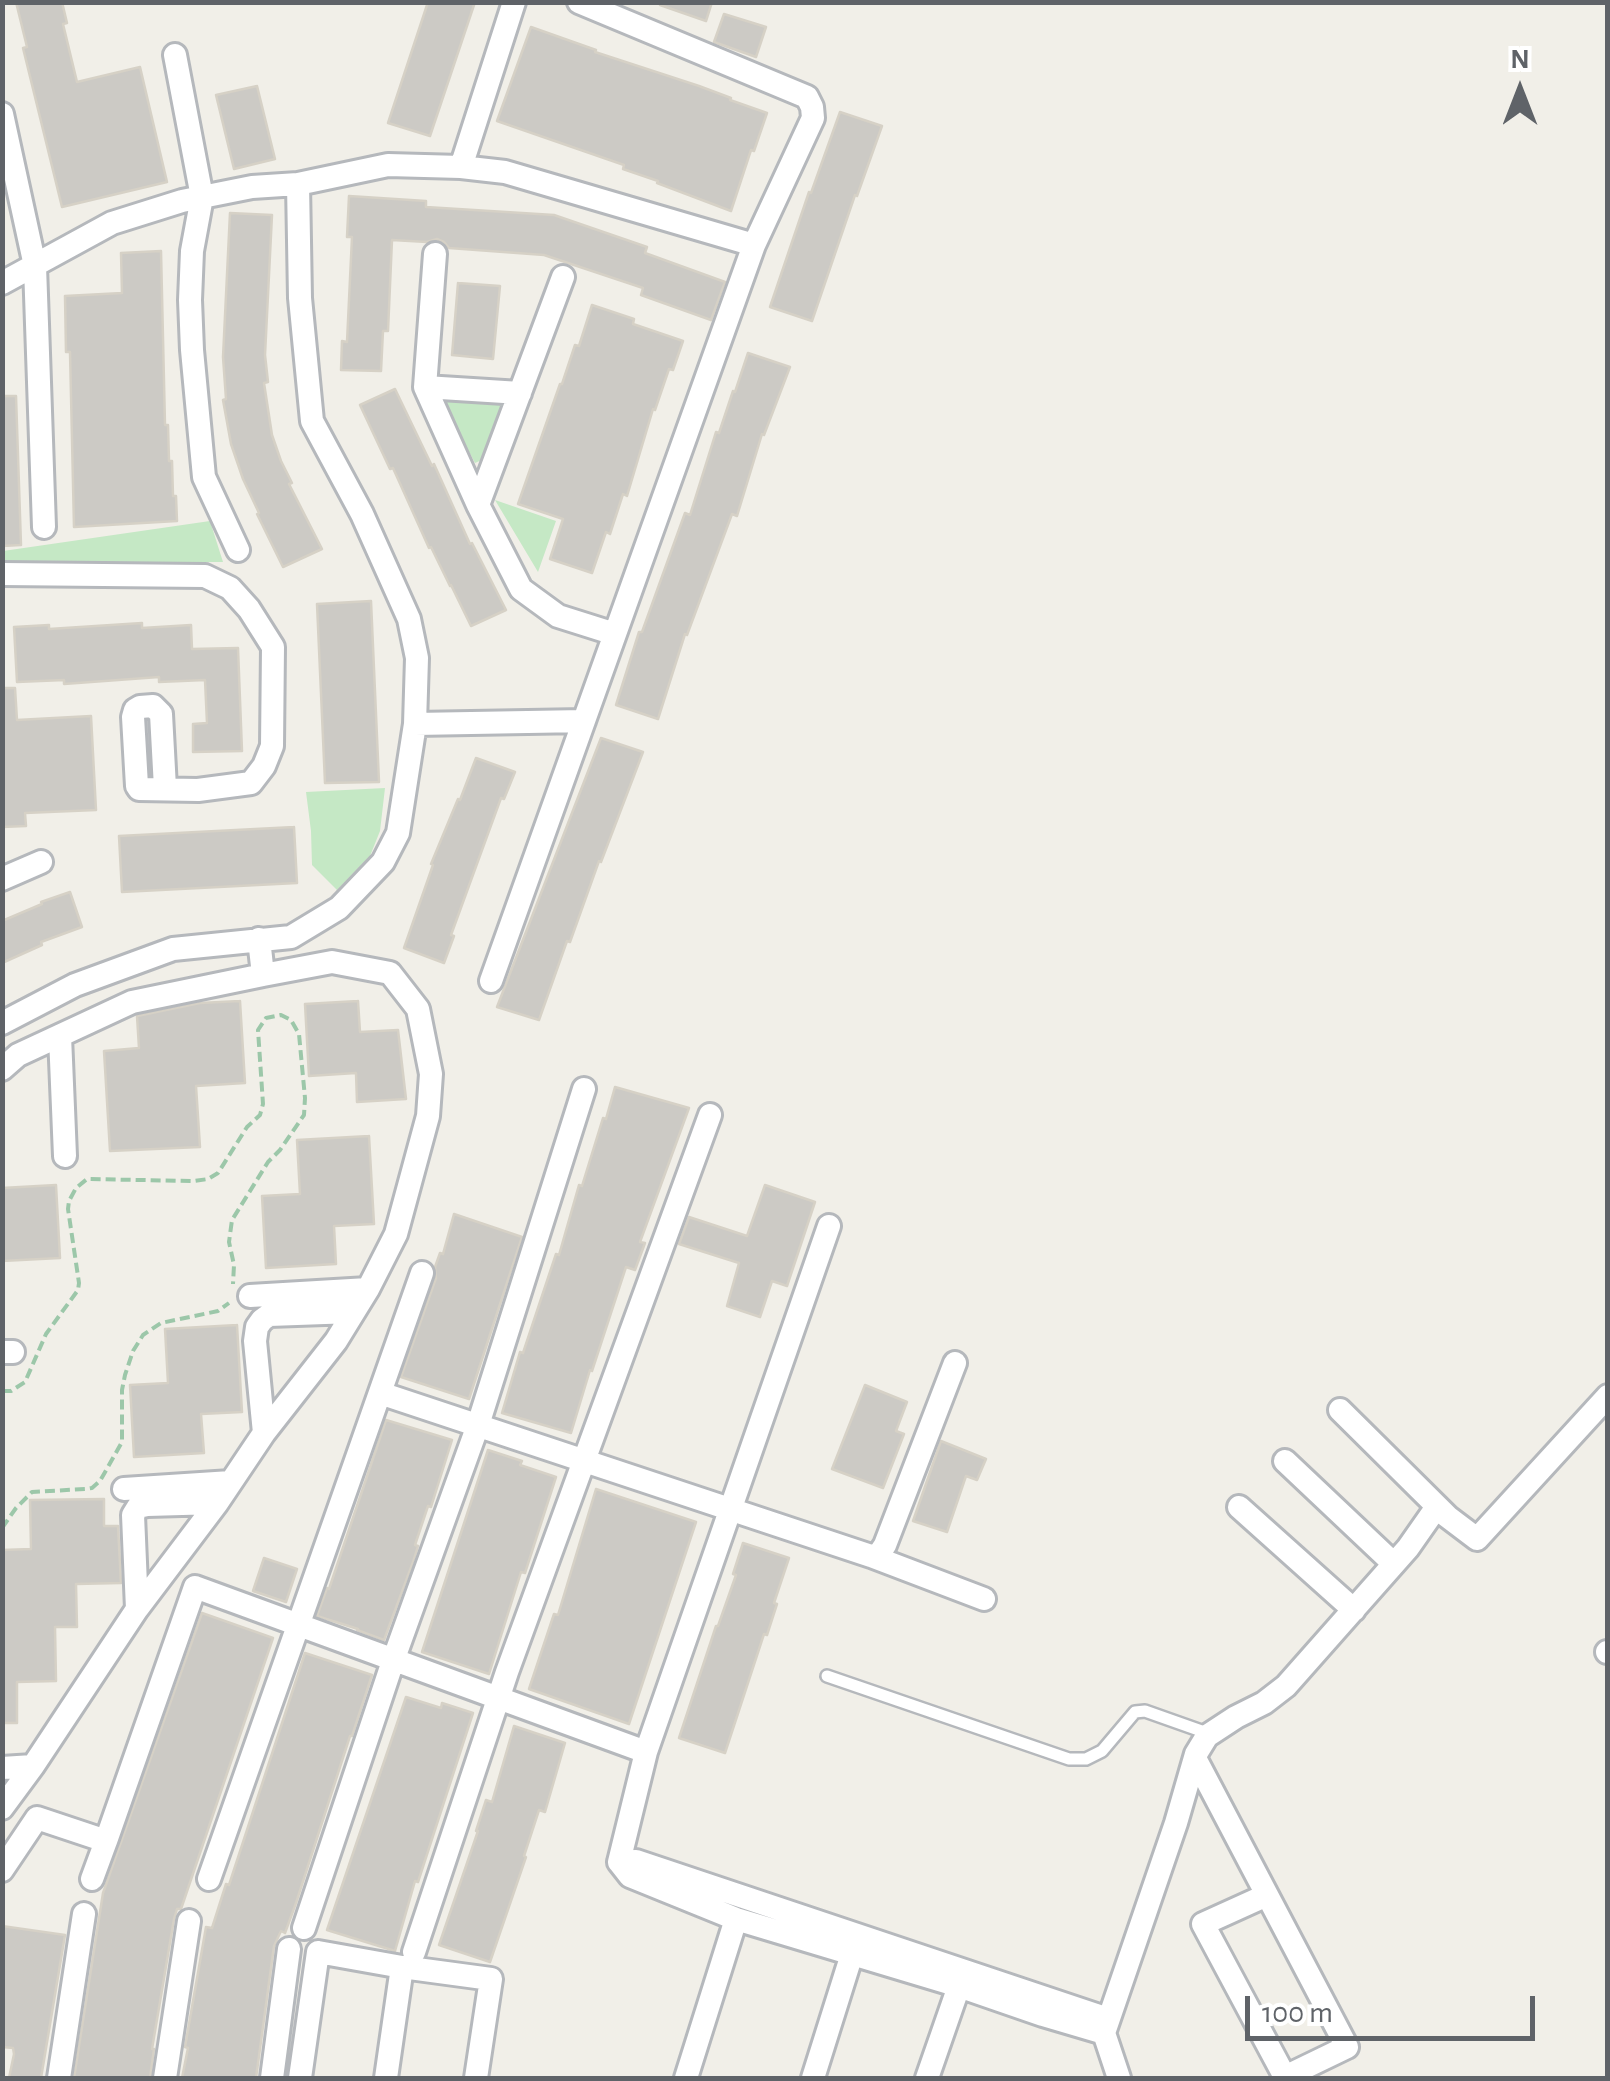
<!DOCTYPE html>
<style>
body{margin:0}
#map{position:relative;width:1610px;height:2081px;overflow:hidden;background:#f1efe8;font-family:"Alegreya Sans",sans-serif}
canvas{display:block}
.frame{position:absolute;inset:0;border:5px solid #5f6368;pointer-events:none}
.north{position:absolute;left:1470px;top:40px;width:100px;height:100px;-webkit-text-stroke:8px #fff;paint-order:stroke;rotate:0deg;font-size:28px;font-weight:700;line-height:40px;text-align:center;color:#5f6368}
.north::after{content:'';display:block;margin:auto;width:35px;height:45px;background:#5f6368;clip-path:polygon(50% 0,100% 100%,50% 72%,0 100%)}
.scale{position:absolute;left:1245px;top:1996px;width:290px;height:45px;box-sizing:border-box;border:5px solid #5f6368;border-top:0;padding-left:12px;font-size:30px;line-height:35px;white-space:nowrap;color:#5f6368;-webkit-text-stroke:8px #fff;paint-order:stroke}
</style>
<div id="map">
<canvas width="1610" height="2081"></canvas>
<div class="frame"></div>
<div class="north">N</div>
<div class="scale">100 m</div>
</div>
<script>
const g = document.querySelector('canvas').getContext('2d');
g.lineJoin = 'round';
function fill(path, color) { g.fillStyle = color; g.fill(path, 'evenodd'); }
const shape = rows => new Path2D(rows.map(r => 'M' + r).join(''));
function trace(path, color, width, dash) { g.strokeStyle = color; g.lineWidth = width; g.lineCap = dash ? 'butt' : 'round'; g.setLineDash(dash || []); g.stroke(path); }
const green = shape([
 [442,392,502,399,506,404,484,459,475,463,442,401],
 [495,500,556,521,538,572],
 [210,521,223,562,3,562,3,551],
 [385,788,380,831,370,856,337,890,312,865,311,831,306,792]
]);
const building = shape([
 [16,2,62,2,67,23,63,24,77,82,140,67,167,182,62,207,23,48,27,47,16,2],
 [428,2,475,2,430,136,388,123,428,2],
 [661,2,712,2,706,21,660,5,661,2],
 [724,14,766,27,756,57,714,42,724,14],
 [531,27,596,50,595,52,699,86,731,98,730,100,767,113,754,151,751,150,731,211,657,183,658,181,623,169,624,165,497,121,531,27],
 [257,86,275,159,234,169,216,95,257,86],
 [840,112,882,126,857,196,855,195,812,321,770,307,809,192,811,193,840,112],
 [349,196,426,201,426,207,554,215,647,247,645,253,725,282,711,320,641,295,643,288,544,255,449,248,444,242,437,239,427,242,392,240,388,331,383,331,381,371,341,370,342,341,347,342,352,237,347,237,349,196],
 [230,213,272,215,265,355,268,382,264,383,272,435,281,461,292,483,289,484,322,549,283,567,257,514,259,513,243,479,231,444,223,400,226,399,223,357,230,213],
 [161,251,165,425,168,425,169,461,172,461,173,496,176,496,177,521,74,527,70,352,66,352,65,296,122,293,121,253,161,251],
 [458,283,500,286,493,359,452,355,458,283],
 [592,305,634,319,633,324,683,341,673,370,669,369,655,410,653,409,627,496,623,494,610,534,606,532,592,573,550,559,563,519,518,504,560,384,562,384,575,345,579,346,592,305],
 [748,353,790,367,764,435,762,434,737,516,732,514,687,635,685,634,658,719,616,705,639,632,642,632,685,513,690,515,716,432,719,433,733,391,735,392,748,353],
 [395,389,432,466,434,464,470,544,472,543,506,610,471,626,451,585,450,586,431,547,429,548,393,468,390,469,360,405,395,389],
 [2,396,16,396,21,545,2,546,2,396],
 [371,601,379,782,325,783,317,604,371,601],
 [142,623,142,628,191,625,192,649,238,648,242,751,193,752,193,724,207,723,205,680,159,682,159,677,64,684,64,680,17,682,14,627,49,625,49,629,142,623],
 [2,688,15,688,17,720,91,716,96,810,25,813,26,826,2,827,2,688],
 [601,738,643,752,601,862,599,861,570,942,567,941,539,1020,497,1007,601,738],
 [476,758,515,772,504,799,501,798,451,935,454,936,444,963,404,948,433,865,431,864,458,799,460,800,476,758],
 [294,827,297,883,122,892,119,836,294,827],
 [70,892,82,927,41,942,42,945,2,963,2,921,42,904,41,902,70,892],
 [240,1001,245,1083,196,1086,200,1147,110,1151,104,1051,139,1048,137,1016,200,1003,240,1001],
 [358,1001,360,1032,398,1030,406,1099,357,1102,356,1073,309,1076,305,1004,358,1001],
 [615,1087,689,1108,640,1242,645,1243,635,1270,626,1267,592,1371,590,1370,571,1433,502,1413,520,1352,523,1353,556,1254,559,1255,579,1185,582,1186,603,1118,606,1119,615,1087],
 [369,1136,374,1224,334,1226,336,1264,266,1268,262,1196,300,1194,297,1140,369,1136],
 [56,1185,60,1258,2,1261,2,1188,56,1185],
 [765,1185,815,1202,787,1286,772,1281,760,1317,727,1306,739,1263,679,1244,689,1217,747,1236,765,1185],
 [454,1214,522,1237,469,1399,401,1377,436,1278,435,1267,440,1253,443,1254,454,1214],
 [237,1325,242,1412,201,1414,204,1453,134,1457,130,1385,168,1383,165,1329,237,1325],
 [865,1385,907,1402,896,1431,904,1434,883,1488,832,1469,865,1385],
 [386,1420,452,1440,431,1507,428,1506,415,1545,418,1546,413,1562,384,1640,357,1630,358,1629,317,1616,327,1588,329,1589,386,1420],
 [941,1441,986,1459,977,1480,966,1476,947,1532,913,1521,941,1441],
 [488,1450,522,1461,520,1465,556,1477,525,1573,521,1572,489,1674,422,1652,488,1450],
 [596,1489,696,1522,629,1724,529,1689,554,1614,558,1615,596,1489],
 [104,1499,104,1526,118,1526,121,1583,76,1584,77,1627,55,1627,56,1681,17,1682,17,1723,2,1723,2,1550,31,1549,30,1500,104,1499],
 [743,1543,789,1558,774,1603,777,1604,767,1635,764,1634,725,1753,679,1738,716,1626,718,1626,736,1575,733,1574,743,1543],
 [264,1558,297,1569,286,1602,253,1591,264,1558],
 [202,1613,273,1638,181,1909,177,1909,174,1919,152,2049,154,2049,150,2078,74,2078,103,1893,202,1613],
 [305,1653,372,1675,352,1736,350,1736,296,1903,285,1933,281,1931,274,1946,256,2078,182,2078,188,2048,185,2047,206,1927,212,1928,226,1884,229,1885,305,1653],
 [406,1697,441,1708,442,1703,473,1713,418,1882,415,1881,395,1951,327,1930,406,1697],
 [514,1726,565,1743,545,1812,539,1810,524,1856,526,1857,490,1962,439,1945,478,1831,476,1831,486,1800,492,1802,514,1726],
 [2,1926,65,1935,41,2078,9,2078,14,2054,13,2048,2,2047,2,1926]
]);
const path = shape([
 [2,1391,11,1391,25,1382,46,1334,78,1290,79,1283,68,1209,69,1201,76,1188,87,1179,194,1181,208,1179,218,1173,247,1127,260,1115,263,1104,258,1030,266,1018,281,1015,291,1020,299,1034,305,1098,304,1115,280,1150,268,1162,232,1220,229,1242,234,1265,233,1284],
 [2,1528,16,1508,32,1492,85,1489,92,1488,100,1481,122,1442,122,1390,125,1375,133,1351,143,1335,161,1323,218,1311,229,1303]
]);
const service = shape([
 [827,1676,1069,1759,1086,1759,1102,1751,1135,1712,1145,1711,1210,1734]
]);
const minor = shape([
 [175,55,202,197,192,251,190,300,192,350,204,477,238,550],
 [2,114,35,266,44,527],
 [461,167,514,2],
 [435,254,425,387,478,505,521,589,558,616,615,634],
 [2,283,112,223,182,201,252,187,298,184,388,165,461,167,505,172,754,245],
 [425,387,520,393],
 [478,505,563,277],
 [2,574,205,576,230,588,249,609,273,647,272,746,264,766,251,783,198,790,139,789,137,786,133,717,135,710,140,707,153,706,161,714,165,788],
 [415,724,584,721],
 [2,879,41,862],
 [491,981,754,245,813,118,812,107,807,97,579,2],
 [2,1023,75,985,173,949,291,937,339,908,383,862,398,833,415,724,417,658,409,619,362,514,312,421,300,298,298,184],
 [60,1036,65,1156],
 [2,1069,18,1055,132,1002,263,975],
 [250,1296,368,1289],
 [2,1352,13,1352],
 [380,1393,871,1556,879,1554,885,1545,955,1363],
 [1340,1410,1448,1517],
 [264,1433,255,1341,257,1327,262,1320,269,1315,353,1312],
 [1285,1461,1394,1564],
 [124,1489,231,1482],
 [1239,1507,1354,1610],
 [871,1556,984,1599],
 [137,1609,133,1515,138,1507,147,1505,217,1503],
 [1607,1652,1608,1652],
 [1195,1758,1347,2047,1285,2077,1203,1924,1267,1895],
 [2,1768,33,1766],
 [2,1808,33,1766,137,1609,217,1503,264,1433,336,1341,368,1289,396,1234,428,1116,431,1074,418,1009,390,973,332,962,263,975,259,939],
 [106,1841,195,1587,646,1752],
 [619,1862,646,1752,829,1226],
 [619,1862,630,1876,736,1919,959,1986,1043,2015,1104,2033],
 [619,1862,636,1861,1108,2019],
 [2,1870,37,1818,106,1841,92,1879],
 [209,1879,422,1273],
 [304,1928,393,1661,478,1425,584,1089],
 [414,1952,507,1672,710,1115],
 [59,2078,84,1914],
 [165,2078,189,1921],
 [272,2078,289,1949],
 [300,2078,318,1952,402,1967,491,1979,476,2078],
 [386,2078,402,1967],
 [686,2078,736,1919],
 [813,2078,852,1954],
 [927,2078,959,1986],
 [1119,2078,1104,2033,1176,1823,1196,1754,1207,1736,1236,1717,1264,1703,1286,1686,1408,1548,1436,1508,1477,1539,1608,1396]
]);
fill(green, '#c5e8c5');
fill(building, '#cccac5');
trace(building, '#d6d1c6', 2.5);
trace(service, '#b5b8bc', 16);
trace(minor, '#b5b8bc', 28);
trace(path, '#9cc7a9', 4, [10, 5]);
trace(service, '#fff', 11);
trace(minor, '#fff', 22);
</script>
